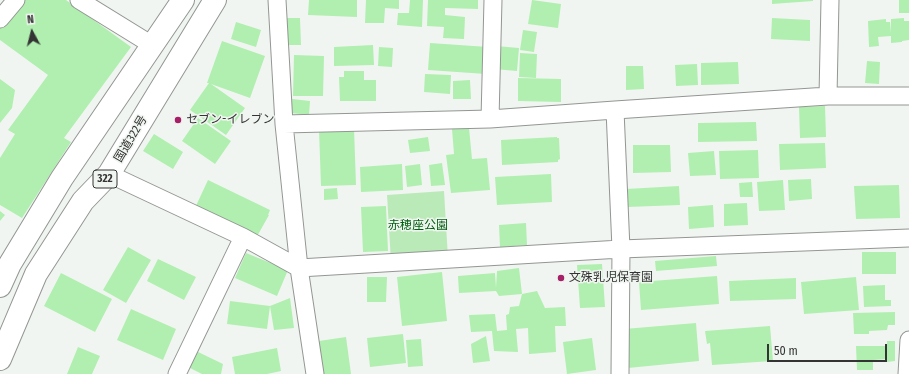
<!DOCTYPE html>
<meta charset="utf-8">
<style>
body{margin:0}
#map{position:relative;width:909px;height:374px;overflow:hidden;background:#f1f5f1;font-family:"Fira Sans Condensed",sans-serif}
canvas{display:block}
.north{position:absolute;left:12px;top:12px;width:40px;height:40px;-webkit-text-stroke:3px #f1f5f1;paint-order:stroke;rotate:353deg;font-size:11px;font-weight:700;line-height:16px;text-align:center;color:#333433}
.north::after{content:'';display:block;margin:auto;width:14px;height:18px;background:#333433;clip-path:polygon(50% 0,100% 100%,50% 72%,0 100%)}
.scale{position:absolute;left:767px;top:344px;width:120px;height:18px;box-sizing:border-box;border:2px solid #333433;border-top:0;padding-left:5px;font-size:12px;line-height:14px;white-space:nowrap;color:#333433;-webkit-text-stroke:3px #f1f5f1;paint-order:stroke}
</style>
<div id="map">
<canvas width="909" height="374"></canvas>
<div class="north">N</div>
<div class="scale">50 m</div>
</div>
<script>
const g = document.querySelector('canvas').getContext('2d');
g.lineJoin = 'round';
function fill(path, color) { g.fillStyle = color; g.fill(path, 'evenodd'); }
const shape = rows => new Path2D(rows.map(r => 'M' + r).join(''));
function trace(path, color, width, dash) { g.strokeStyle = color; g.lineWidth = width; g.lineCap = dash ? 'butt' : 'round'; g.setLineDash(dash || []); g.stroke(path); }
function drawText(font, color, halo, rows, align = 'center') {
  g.font = font + ' "Fira Sans Condensed","Noto Sans JP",sans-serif'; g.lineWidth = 3; g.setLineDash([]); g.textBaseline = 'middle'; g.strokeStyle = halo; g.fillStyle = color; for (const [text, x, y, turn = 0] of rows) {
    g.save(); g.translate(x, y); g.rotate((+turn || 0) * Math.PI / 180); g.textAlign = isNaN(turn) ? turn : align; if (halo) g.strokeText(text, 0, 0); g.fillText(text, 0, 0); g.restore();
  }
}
const green = shape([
 [444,191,448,258,391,262,387,195]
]);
const building = shape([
 [11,0,66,0,131,47,64,138,71,142,22,218,0,205,0,158,15,134,8,130,48,75,0,40,0,15],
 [309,0,357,0,357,17,308,15],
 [366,0,399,0,399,9,385,8,384,23,365,23],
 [410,0,423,0,422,27,397,25,398,13,409,13],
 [428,0,478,0,478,9,445,8,445,15,465,17,464,39,443,38,444,27,427,26],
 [532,0,561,4,558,28,528,24],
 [772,0,813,0,813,1,772,4],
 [899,0,909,0,909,13,899,13],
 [286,18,300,18,301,45,287,45],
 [772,18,810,20,810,41,771,39],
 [904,18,904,21,909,21,909,40,902,41,902,42,891,43,891,36,878,37,879,46,869,47,868,21,886,19,886,22,890,22,891,33,891,19],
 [236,22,261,30,256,47,231,39],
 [523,30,537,32,534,52,520,50],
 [222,41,265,56,250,98,211,84,245,108,226,135,190,110,209,83,207,83],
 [430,43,488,47,486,74,428,70],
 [373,45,374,65,334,66,334,47],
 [496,46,519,48,517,71,494,69],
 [379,47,393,48,392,67,378,66],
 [520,53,537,54,536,78,519,77],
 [294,55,324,56,323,96,293,96],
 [867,61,880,62,879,84,865,83],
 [738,62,739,84,701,85,701,63],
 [697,64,698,85,676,86,675,65],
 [626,66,643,66,644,89,626,90],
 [344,71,364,71,364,80,376,80,376,101,340,101,339,77,344,77],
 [425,74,451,75,450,94,424,92],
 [518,78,561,79,561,102,518,101],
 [0,79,15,90,12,108,0,123],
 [470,80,471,99,453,99,453,81],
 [292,99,310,101,309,115,291,113],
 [825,106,826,137,800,138,799,107],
 [198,118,231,141,215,164,182,141],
 [756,122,757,141,698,142,698,123],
 [354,128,356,185,321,186,319,130],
 [469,128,472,159,487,158,490,190,451,193,446,155,454,154,452,129],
 [154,134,183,152,173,169,143,151],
 [428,137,430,151,410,153,408,140],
 [557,137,557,138,559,138,560,159,558,160,558,162,502,165,501,140],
 [825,143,826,168,780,170,779,144],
 [633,145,670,145,671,172,633,173],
 [758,150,759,178,720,179,719,151],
 [714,151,716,175,690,176,688,153],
 [442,163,445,185,431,186,429,165],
 [402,164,403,190,361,192,360,167],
 [420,164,422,185,407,187,405,166],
 [551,174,552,202,497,205,495,177],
 [811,179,812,199,789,201,788,180],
 [208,180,270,210,268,215,269,215,255,240,194,210],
 [783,180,785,210,759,211,757,182],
 [752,182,753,197,740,197,739,183],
 [899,185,900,218,856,219,854,186],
 [679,186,680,205,627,207,626,189],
 [337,188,338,199,324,200,324,189],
 [747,203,748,225,724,226,724,204],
 [713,205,714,227,689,229,688,207],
 [386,206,388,251,363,252,361,207],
 [0,211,5,215,0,221],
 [526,223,527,245,500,247,499,225],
 [128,247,151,260,126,303,103,290],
 [862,252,896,252,896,274,862,274],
 [246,253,288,270,277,296,235,278],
 [716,256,717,266,656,271,655,261],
 [158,259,196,277,184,300,147,281],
 [602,264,605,307,580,308,577,265],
 [519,268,522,294,537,291,545,308,565,307,566,326,555,326,556,352,529,354,528,328,516,329,518,352,494,351,492,331,471,332,469,315,495,314,497,331,507,330,506,315,509,314,510,307,519,306,522,294,499,296,496,291,459,293,458,276,495,273,496,288,497,271],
 [442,272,447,321,402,326,397,277],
 [61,273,112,299,95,332,44,306],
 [717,276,719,304,641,310,639,282],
 [367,277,387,277,386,302,367,302],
 [856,277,859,310,804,314,801,282],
 [796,278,796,299,730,301,729,281],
 [885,285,885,300,891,300,891,306,864,307,863,286],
 [290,298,294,328,274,330,270,306],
 [230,301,270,306,267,329,227,324],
 [131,309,176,329,163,360,117,340],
 [895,312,895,325,888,325,887,330,869,331,869,334,854,334,853,313],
 [696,323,699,361,628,368,624,329],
 [770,326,773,361,712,365,710,343,707,344,705,331],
 [403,334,406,363,370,367,367,338],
 [486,336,490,361,473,363,471,344],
 [346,337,351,374,323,374,319,341],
 [592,338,596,370,567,374,563,342],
 [421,339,423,366,408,367,406,340],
 [887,341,895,341,895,361,887,362,887,359,873,360,873,370,857,370,856,346,887,346],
 [78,347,100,356,92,374,67,374],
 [277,348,281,371,267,374,235,374,232,357],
 [194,350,223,364,221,374,202,374,186,366]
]);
const minor = shape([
 [79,0,152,45],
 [277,0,284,124,299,268,315,374],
 [0,19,16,0],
 [828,96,830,0],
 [615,110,621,249,620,374],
 [490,119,493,0],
 [284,124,490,119,615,110,828,96,909,96],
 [109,174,243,237,299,268,621,249,909,238],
 [177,374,243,237],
 [907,374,909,340]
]);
const highway = shape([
 [0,286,10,264,62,178,183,0],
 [0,359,36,274,83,201,109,174,215,0]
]);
const markers = [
 [178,120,4,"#a61f67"],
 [561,278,4,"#a61f67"]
];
const shields = [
 [105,179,24]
];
const shieldNames = [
 ["322",105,179]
];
const poiNames = [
 ["セブン-イレブン",186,120],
 ["文殊乳児保育園",569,278]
];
const streetNames = [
 ["国道322号",131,139,-59]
];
const parkNames = [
 ["赤穂座公園",418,226]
];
fill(green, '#bbeab9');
fill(building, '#b0efaf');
trace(minor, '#939693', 19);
trace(highway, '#939693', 24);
trace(minor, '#fff', 17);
trace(highway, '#fff', 22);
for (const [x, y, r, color] of markers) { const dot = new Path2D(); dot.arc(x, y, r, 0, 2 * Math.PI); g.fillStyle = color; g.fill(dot); trace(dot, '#f1f5f1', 1.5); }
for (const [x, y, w] of shields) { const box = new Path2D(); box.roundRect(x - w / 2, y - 9, w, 18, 3); g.fillStyle = '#f1f5f1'; g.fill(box); trace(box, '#333433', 1); }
drawText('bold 11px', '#333433', null, shieldNames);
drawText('12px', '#333433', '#f1f5f1', poiNames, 'left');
drawText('12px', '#333433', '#f1f5f1', streetNames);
drawText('12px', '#00600f', '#f1f5f1', parkNames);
</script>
